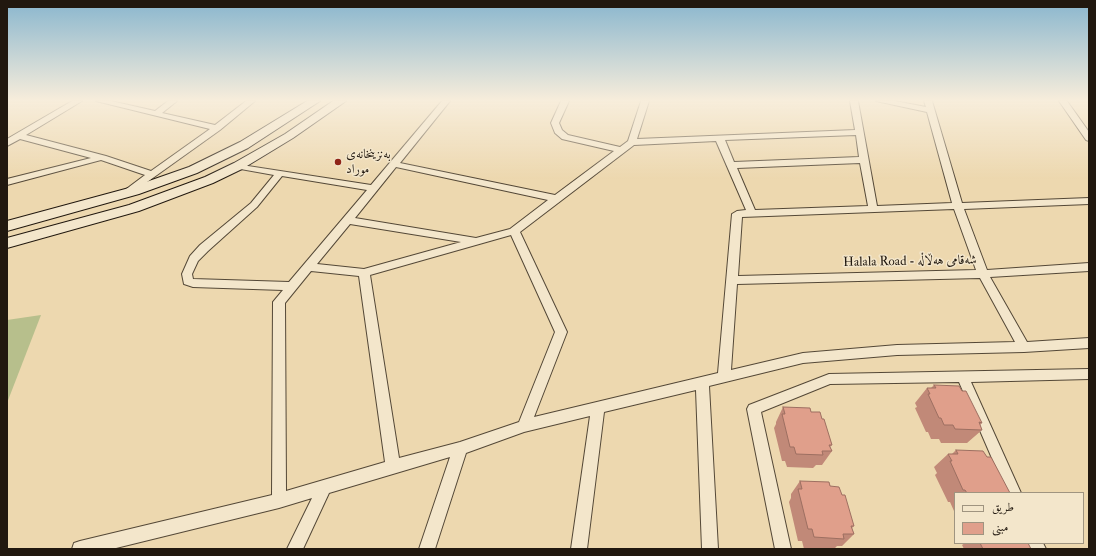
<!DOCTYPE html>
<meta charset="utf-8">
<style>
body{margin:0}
#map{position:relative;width:1096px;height:556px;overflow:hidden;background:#edd8af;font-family:"IM FELL Double Pica",Amiri,serif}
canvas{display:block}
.frame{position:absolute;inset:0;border:8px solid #21180f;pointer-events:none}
.legend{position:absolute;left:954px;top:492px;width:130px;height:52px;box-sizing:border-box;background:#f3e6cb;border:1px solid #9f9480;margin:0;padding:5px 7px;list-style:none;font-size:12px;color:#21180f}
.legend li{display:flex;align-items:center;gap:8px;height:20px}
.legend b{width:20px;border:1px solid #9f9480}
</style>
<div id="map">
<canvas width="1096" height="556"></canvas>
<div class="frame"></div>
<ul class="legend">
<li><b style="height:5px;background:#f3e6cb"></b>طريق</li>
<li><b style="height:11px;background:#e09f8b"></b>مبنى</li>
</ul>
</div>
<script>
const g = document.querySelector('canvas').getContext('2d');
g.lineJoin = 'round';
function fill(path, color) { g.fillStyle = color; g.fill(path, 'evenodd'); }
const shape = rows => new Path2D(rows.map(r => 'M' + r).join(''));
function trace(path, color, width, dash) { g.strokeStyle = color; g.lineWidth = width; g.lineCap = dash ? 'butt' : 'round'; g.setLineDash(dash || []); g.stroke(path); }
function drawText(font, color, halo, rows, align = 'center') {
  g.font = font + ' "IM FELL Double Pica",Amiri,serif'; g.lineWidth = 3; g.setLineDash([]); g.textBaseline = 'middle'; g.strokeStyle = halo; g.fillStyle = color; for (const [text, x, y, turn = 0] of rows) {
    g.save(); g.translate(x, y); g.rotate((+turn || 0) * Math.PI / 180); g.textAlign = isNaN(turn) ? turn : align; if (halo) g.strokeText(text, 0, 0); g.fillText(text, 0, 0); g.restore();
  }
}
const green = shape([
 [41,315,7,403,7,320]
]);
const street = shape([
 [72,101,82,101,26,135,106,156,151,171,210,129,96,101,111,101,155,111,168,101,177,101,162,113,215,125,246,101,255,101,220,130,129,195,126,196,121,193,145,175,101,160,7,185,7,179,91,158,20,139,7,146,7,139,72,101],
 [442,101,450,101,400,163,555,195,614,151,562,139,555,133,551,123,561,101,569,101,559,123,562,130,568,135,620,147,628,141,641,101,649,101,637,139,855,130,850,101,858,101,877,206,952,203,927,112,876,101,895,101,926,107,924,101,932,101,962,203,1089,198,1089,204,964,209,987,270,1089,263,1089,271,990,277,1027,342,1089,338,1089,348,1024,352,897,355,803,363,709,386,718,549,702,549,696,390,604,412,587,549,571,549,590,416,524,432,466,453,435,549,419,549,450,457,329,493,303,549,287,549,312,498,279,508,112,549,72,549,74,543,80,541,272,495,273,302,283,290,193,287,184,284,182,274,190,256,200,245,251,203,274,175,235,168,235,164,371,185,442,101],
 [856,135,859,157,734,162,725,140,856,135],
 [716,141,746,210,737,211,732,214,718,373,534,417,567,332,520,232,634,145,716,141],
 [860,163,868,206,755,210,737,168,860,163],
 [396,167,548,200,510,229,476,238,355,218,396,167],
 [282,176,367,190,289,282,193,279,192,274,198,261,208,251,257,207,282,176],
 [954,209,976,270,738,276,742,217,954,209],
 [350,224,461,242,364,269,317,264,350,224],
 [511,235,555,332,519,422,460,442,399,458,370,275,511,235],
 [311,271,359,276,385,462,286,491,285,303,311,271],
 [980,278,1015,342,897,345,803,353,731,370,737,284,980,278],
 [1059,101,1067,101,1089,132,1089,141,1086,140,1059,101],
 [1089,369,1089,379,971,382,1021,493,1007,493,959,382,830,384,761,412,791,549,775,549,747,409,749,405,829,374,1089,369],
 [1027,543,1043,543,1046,549,1030,549,1027,543]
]);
const secondary = shape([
 [307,101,320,101,248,148,197,173,139,194,7,231,7,221,129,188,189,167,240,142,307,101],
 [333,101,346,101,293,138,242,169,213,183,139,211,7,248,7,238,129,205,205,177,234,163,285,134,333,101]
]);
const wall = shape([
 [934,385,962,391,982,423,980,425,982,430,967,443,941,443,939,439,931,439,928,432,926,432,915,408,917,407,915,403,927,388,931,388],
 [783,407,811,412,822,419,832,445,830,447,832,451,822,465,816,465,813,468,787,467,785,461,782,461,774,428,776,424,776,422],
 [956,450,987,457,1010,493,955,493,955,511,954,511,950,502,948,502,935,475,937,473,934,467,948,454,952,454],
 [800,481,830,486,842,495,854,526,852,528,854,534,842,546,837,546,834,549,804,549,802,541,798,541,789,502,791,498,791,494],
 [965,543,1028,543,1031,549,964,549,962,545]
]);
const building = shape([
 [934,385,959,386,962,391,966,391,982,423,979,422,982,430,955,429,953,425,944,425,941,418,939,418,928,394,930,394,927,388,936,388,934,385],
 [783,407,810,408,811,412,820,412,822,419,824,419,832,445,829,445,832,451,822,451,823,455,796,454,794,447,790,447,782,414,785,414,783,407],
 [956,450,983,451,987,457,991,457,1010,493,967,493,965,490,963,490,950,461,952,461,948,454,958,454,956,450],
 [800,481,829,482,830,486,839,487,842,495,845,495,854,526,851,526,854,534,843,534,844,539,814,537,812,529,808,529,798,489,802,489,800,481],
 [980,543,1028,543,1031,549,983,549,980,543]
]);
const markers = [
 [338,162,4,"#8f2418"]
];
const poiNames = [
 ["بەنزینخانەی",346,155],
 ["موراد",346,170]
];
const streetNames = [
 ["Halala Road - شەقامی هەڵاڵە",910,262,-1]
];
fill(green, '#b7bf8c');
trace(street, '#544837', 2);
trace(secondary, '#21180f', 2);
fill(street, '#f3e6cb');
fill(secondary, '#f3e6cb');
fill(wall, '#c18978');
fill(building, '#e09f8b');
trace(building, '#9d6f61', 1);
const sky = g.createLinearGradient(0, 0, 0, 179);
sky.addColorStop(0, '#89b6ce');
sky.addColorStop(0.56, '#f7eddb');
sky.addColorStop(1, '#f7eddb00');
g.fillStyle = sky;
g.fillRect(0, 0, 1096, 179);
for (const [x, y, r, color] of markers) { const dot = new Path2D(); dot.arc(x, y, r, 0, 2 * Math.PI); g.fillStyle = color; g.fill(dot); trace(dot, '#f3e6cb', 1.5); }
drawText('13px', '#21180f', '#f3e6cb', poiNames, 'left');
drawText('13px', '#21180f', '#f3e6cb', streetNames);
</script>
